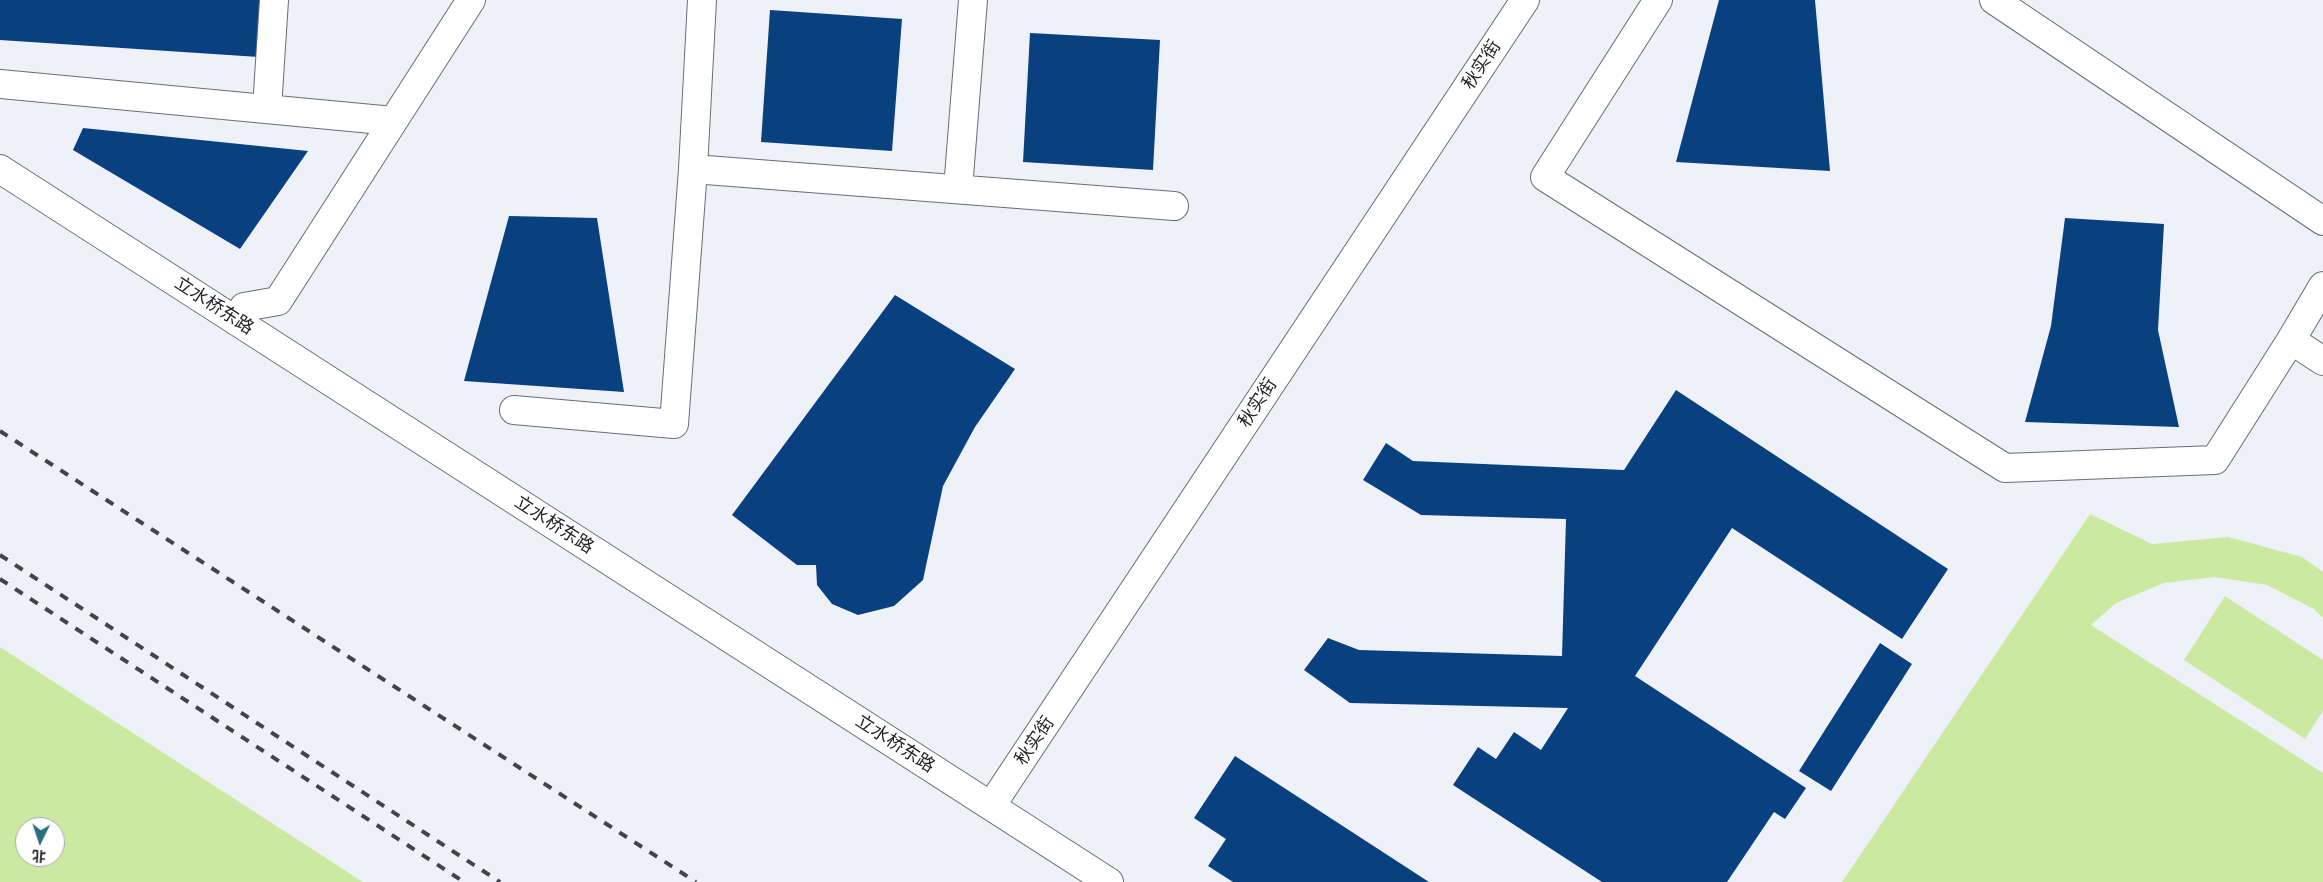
<!DOCTYPE html>
<meta charset="utf-8">
<style>
body{margin:0}
#map{position:relative;width:2323px;height:882px;overflow:hidden;background:#eef2f8;font-family:Merriweather,"Noto Sans SC",serif}
canvas{display:block}
.north{position:absolute;left:15px;top:817px;width:50px;height:50px;box-sizing:border-box;background:#fff;border:1px solid #a7a7a8;border-radius:50%;rotate:184deg;font-size:14px;font-weight:700;line-height:20px;text-align:center;color:#222426}
.north::after{content:'';display:block;margin:auto;width:18px;height:22px;background:#2a6e7f;clip-path:polygon(50% 0,100% 100%,50% 72%,0 100%)}
</style>
<div id="map">
<canvas width="2323" height="882"></canvas>
<div class="north">北</div>
</div>
<script>
const g = document.querySelector('canvas').getContext('2d');
g.lineJoin = 'round';
function fill(path, color) { g.fillStyle = color; g.fill(path, 'evenodd'); }
const shape = rows => new Path2D(rows.map(r => 'M' + r).join(''));
function trace(path, color, width, dash) { g.strokeStyle = color; g.lineWidth = width; g.lineCap = dash ? 'butt' : 'round'; g.setLineDash(dash || []); g.stroke(path); }
function drawText(font, color, halo, rows, align = 'center') {
  g.font = font + ' Merriweather,"Noto Sans SC",serif'; g.lineWidth = 5; g.setLineDash([]); g.textBaseline = 'middle'; g.strokeStyle = halo; g.fillStyle = color; for (const [text, x, y, turn = 0] of rows) {
    g.save(); g.translate(x, y); g.rotate((+turn || 0) * Math.PI / 180); g.textAlign = isNaN(turn) ? turn : align; if (halo) g.strokeText(text, 0, 0); g.fillText(text, 0, 0); g.restore();
  }
}
const green = shape([
 [2090,514,2152,544,2228,537,2302,557,2323,572,2323,618,2314,609,2267,585,2215,577,2164,583,2116,603,2091,625,2323,773,2323,882,1842,882],
 [2225,596,2323,660,2323,711,2305,739,2184,660],
 [0,647,363,882,0,882],
 [25,827,55,827,55,857,25,857]
]);
const building = shape([
 [0,0,263,0,259,57,0,40],
 [1719,0,1815,0,1830,171,1676,162],
 [770,10,902,19,892,151,761,142],
 [1030,33,1160,40,1153,170,1023,162],
 [83,128,308,151,240,249,73,150],
 [509,216,597,218,624,392,464,381],
 [2065,218,2164,224,2158,330,2179,427,2025,422,2051,326],
 [895,295,1015,369,975,427,943,486,923,580,894,606,858,615,832,604,817,585,816,565,797,565,732,515],
 [1676,390,1948,569,1902,639,1732,528,1635,676,1806,788,1785,819,1774,812,1727,882,1602,882,1453,785,1478,747,1496,759,1514,732,1541,750,1568,708,1350,703,1304,670,1328,638,1359,650,1562,656,1566,519,1421,515,1363,480,1386,443,1413,461,1624,470],
 [1880,643,1912,664,1831,791,1799,771],
 [1235,756,1429,882,1233,882,1208,866,1226,839,1194,818]
]);
const minor = shape([
 [1658,0,1545,177,2005,468,2215,460,2291,340],
 [1994,0,2323,221],
 [0,84,393,121],
 [267,109,274,0],
 [0,169,1109,882],
 [693,169,1174,206],
 [958,189,973,0],
 [2323,286,2291,340,2323,361],
 [236,321,244,307,278,301,471,0],
 [514,410,674,424,693,169,702,0],
 [991,806,1525,0]
]);
const rail = shape([
 [0,431,696,882],
 [0,555,500,882],
 [0,579,464,882]
]);
const streetNames = [
 ["秋实街",1482,65,-57],
 ["立水桥东路",214,306,33],
 ["秋实街",1258,403,-57],
 ["立水桥东路",554,525,33],
 ["秋实街",1035,741,-56],
 ["立水桥东路",895,744,33]
];
fill(green, '#cce9a2');
fill(building, '#094080');
trace(minor, '#696d72', 30);
trace(minor, '#fff', 28);
trace(rail, '#424446', 4, [9, 9]);
drawText('18px', '#222426', '#fff', streetNames);
</script>
